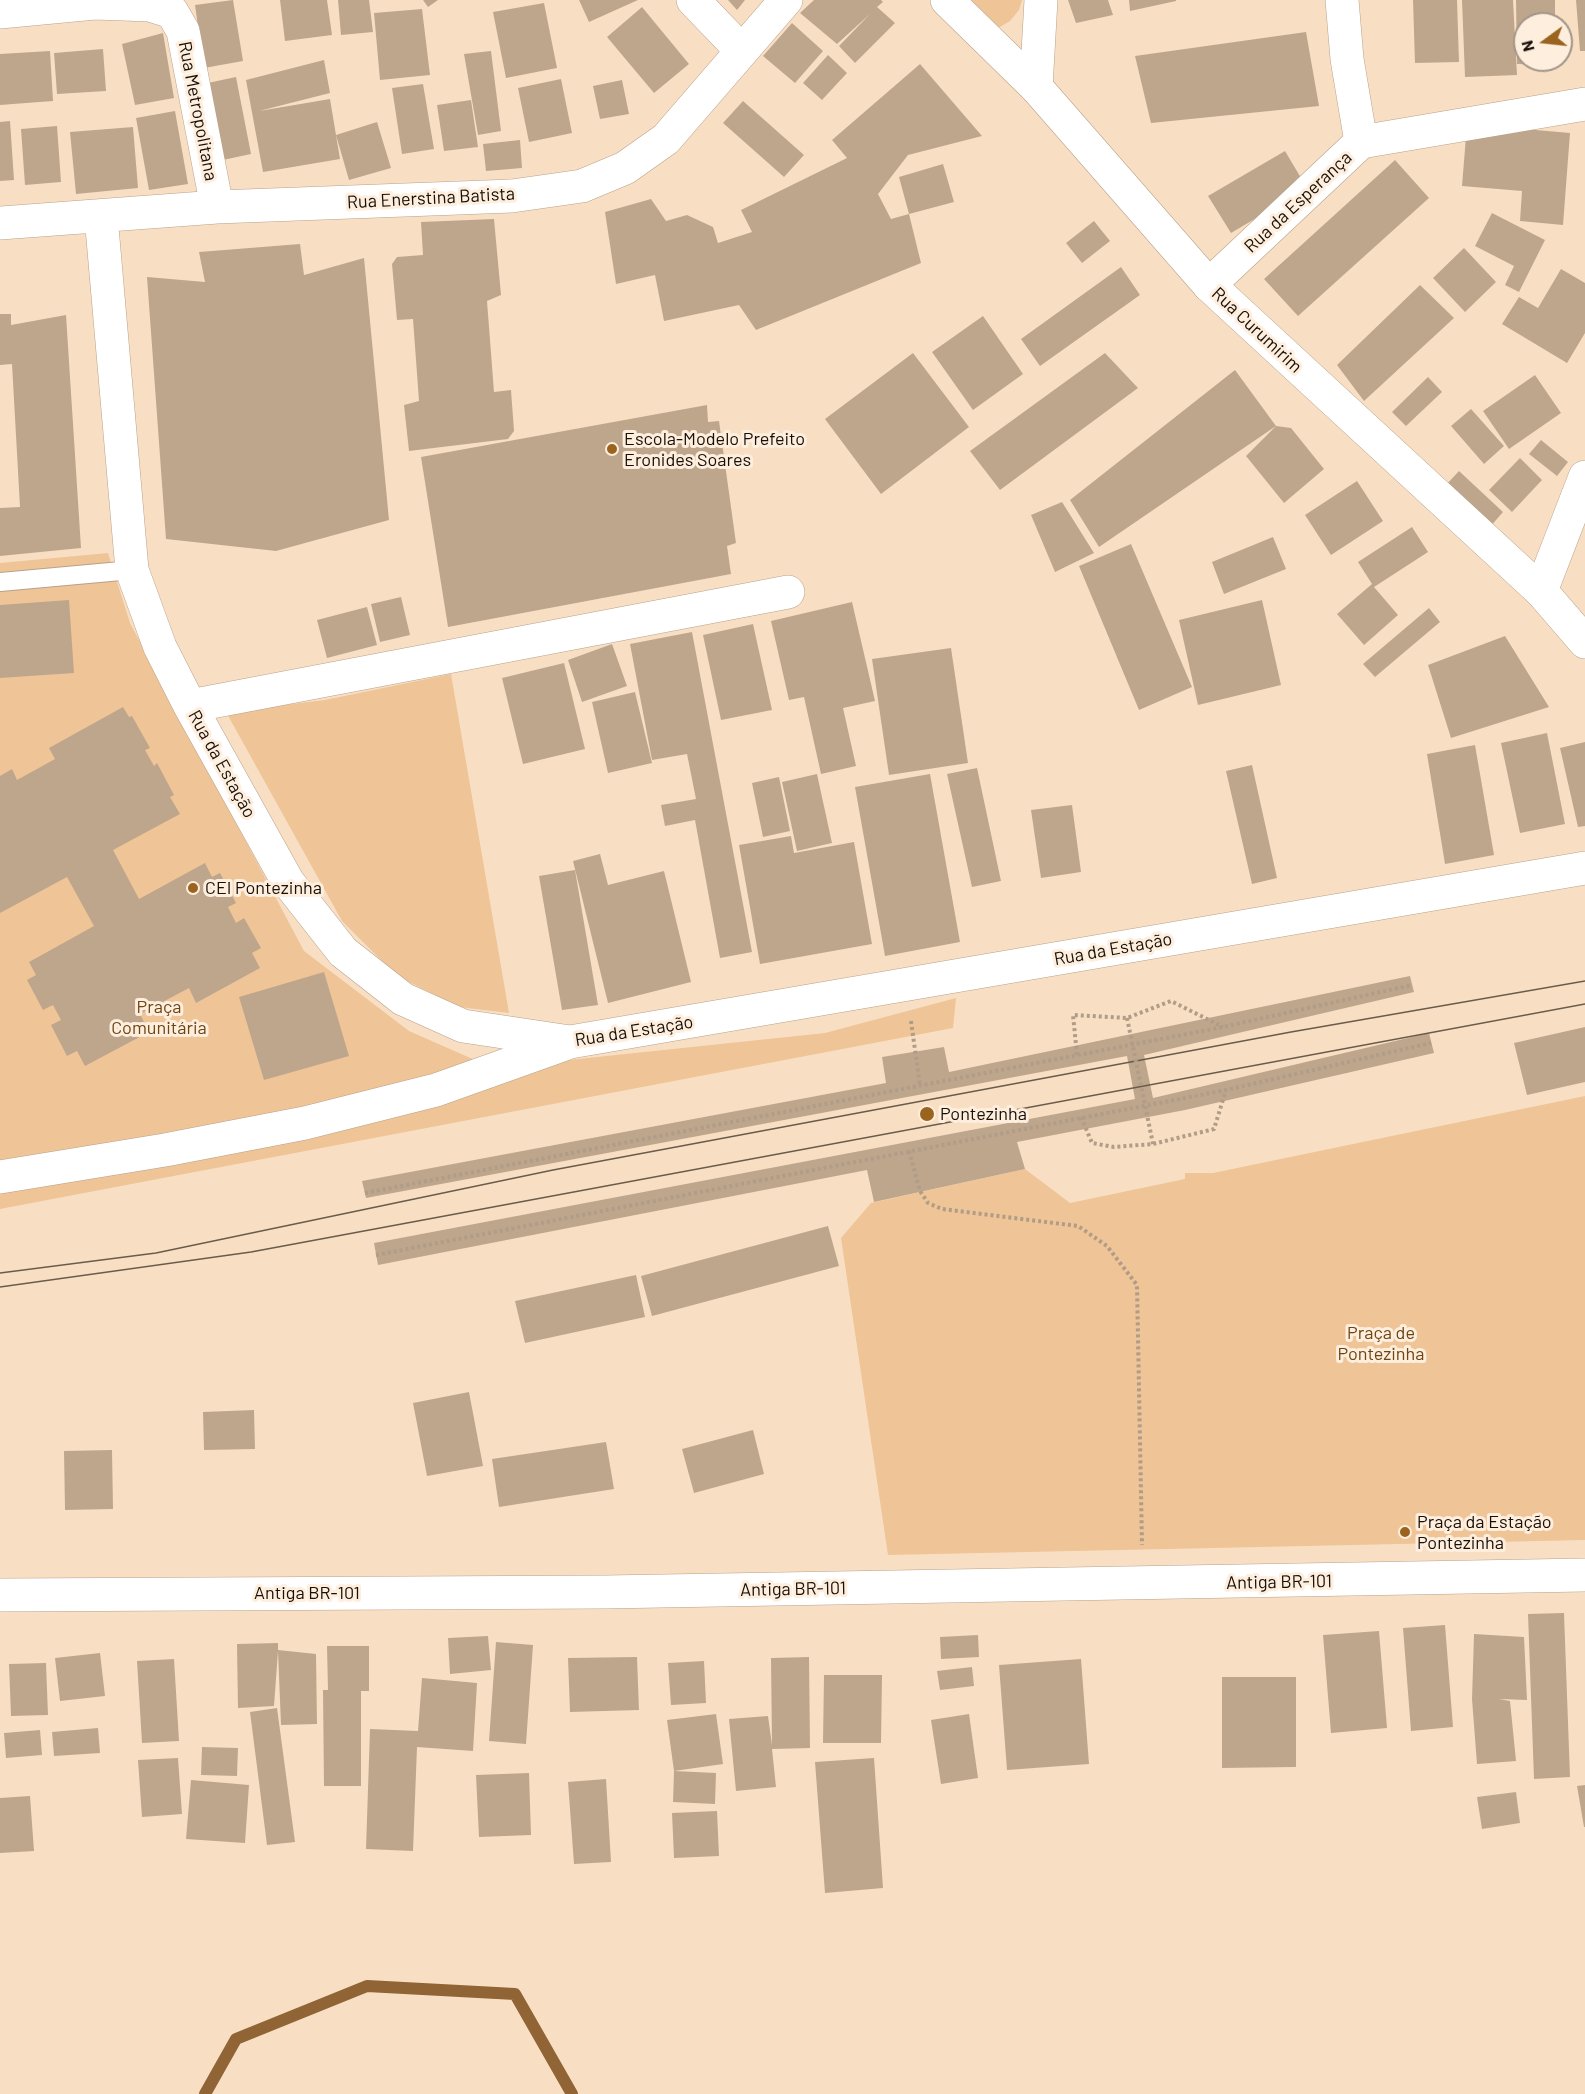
<!DOCTYPE html>
<meta charset="utf-8">
<style>
body{margin:0}
#map{position:relative;width:1585px;height:2094px;overflow:hidden;background:#f8dfc4;font-family:Barlow,sans-serif}
canvas{display:block}
.north{position:absolute;left:1513px;top:12px;width:60px;height:60px;box-sizing:border-box;background:#feeede;border:2px solid #a29588;border-radius:50%;rotate:255deg;font-size:16px;font-weight:700;line-height:24px;text-align:center;color:#180f06}
.north::after{content:'';display:block;margin:auto;width:21px;height:27px;background:#9a631e;clip-path:polygon(50% 0,100% 100%,50% 72%,0 100%)}
</style>
<div id="map">
<canvas width="1585" height="2094"></canvas>
<div class="north">N</div>
</div>
<script>
const g = document.querySelector('canvas').getContext('2d');
g.lineJoin = 'round';
function fill(path, color) { g.fillStyle = color; g.fill(path, 'evenodd'); }
const shape = rows => new Path2D(rows.map(r => 'M' + r).join(''));
function trace(path, color, width, dash) { g.strokeStyle = color; g.lineWidth = width; g.lineCap = dash ? 'butt' : 'round'; g.setLineDash(dash || []); g.stroke(path); }
function drawText(font, color, halo, rows, align = 'center') {
  g.font = font + ' Barlow,sans-serif'; g.lineWidth = 6; g.setLineDash([]); g.textBaseline = 'middle'; g.strokeStyle = halo; g.fillStyle = color; for (const [text, x, y, turn = 0] of rows) {
    g.save(); g.translate(x, y); g.rotate((+turn || 0) * Math.PI / 180); g.textAlign = isNaN(turn) ? turn : align; if (halo) g.strokeText(text, 0, 0); g.fillText(text, 0, 0); g.restore();
  }
}
const green = shape([
 [960,0,1022,0,1019,10,1010,21,1000,27,989,27],
 [108,553,130,623,304,951,409,1031,475,1060,559,1061,825,1033,956,998,953,1028,0,1209,0,563],
 [451,674,509,1013,459,1007,397,976,342,921,226,712,325,700],
 [1585,1096,1585,1540,888,1555,841,1238,871,1203,1025,1169,1070,1203,1185,1179,1185,1173,1213,1173]
]);
const stream = shape([
 [205,2094,236,2039,367,1986,515,1994,572,2094]
]);
const building = shape([
 [233,0,243,61,204,68,195,5],
 [280,0,327,0,332,35,285,41],
 [338,0,369,0,373,32,341,35],
 [423,0,438,0,428,7],
 [579,0,638,0,589,22],
 [728,0,745,0,737,10],
 [814,0,881,0,883,2,877,7,895,23,855,63,839,46,870,14,837,44,800,13],
 [1068,0,1108,0,1113,15,1076,23],
 [1129,0,1176,0,1176,1,1130,11],
 [1413,0,1457,0,1459,62,1415,63],
 [1462,0,1513,0,1517,75,1465,77],
 [1516,0,1555,0,1555,24,1525,24,1525,60,1554,60,1554,65,1517,64],
 [1576,0,1585,0,1585,51,1580,51],
 [544,3,557,68,506,78,493,12],
 [642,7,689,64,654,93,607,37],
 [422,9,430,75,380,80,374,13],
 [792,23,823,51,795,83,763,56],
 [1306,32,1319,106,1151,123,1135,56],
 [163,33,174,98,135,105,122,44],
 [103,49,106,91,57,94,54,53],
 [50,51,53,101,0,105,0,54],
 [491,51,501,131,478,135,464,54],
 [828,55,847,73,822,100,803,83],
 [324,60,330,93,259,111,330,99,340,159,263,172,246,80],
 [920,64,982,136,908,155,878,194,891,219,909,214,921,263,756,330,739,305,664,321,655,275,616,284,605,212,651,199,666,221,687,215,713,227,718,243,752,232,741,210,847,158,832,140],
 [236,77,251,154,218,161,203,84],
 [561,79,572,133,529,142,518,88],
 [622,80,629,114,600,119,593,86],
 [423,84,434,149,402,154,392,88],
 [471,100,478,147,444,151,437,105],
 [743,101,804,155,784,177,723,123],
 [175,111,188,184,149,190,136,118],
 [10,121,14,180,0,181,0,122],
 [377,122,391,168,349,180,336,135],
 [1467,124,1570,133,1563,225,1520,221,1522,191,1462,186],
 [57,126,61,182,25,185,21,129],
 [133,127,138,188,76,194,70,132],
 [520,140,522,168,486,171,483,144],
 [1285,151,1307,188,1231,233,1208,196],
 [1395,160,1429,198,1298,316,1264,279],
 [943,164,954,202,909,214,899,177],
 [1492,213,1545,240,1519,292,1505,285,1514,266,1475,246],
 [494,219,501,295,487,301,494,392,511,390,514,431,508,439,409,451,404,405,419,401,413,319,397,320,392,264,397,257,423,255,421,222],
 [1094,221,1110,241,1082,263,1066,243],
 [300,244,304,275,364,258,389,520,276,551,166,539,147,277,205,282,199,252],
 [1464,248,1496,282,1465,312,1433,278],
 [1121,267,1140,295,1040,366,1021,339],
 [1561,269,1585,283,1585,333,1567,363,1502,324,1519,297,1538,308],
 [1420,285,1454,318,1364,401,1337,365],
 [0,314,11,314,11,325,66,315,81,548,0,556,0,508,20,507,12,364,0,365],
 [983,316,1023,374,973,410,932,352],
 [913,353,969,427,881,494,825,419],
 [1105,353,1138,388,1000,490,970,451],
 [1235,370,1276,426,1099,547,1070,500],
 [1535,375,1561,413,1509,449,1483,411],
 [1428,377,1442,392,1406,426,1392,412],
 [707,405,708,422,719,421,736,543,727,546,731,574,448,627,421,457],
 [1471,409,1504,446,1484,464,1451,426],
 [1276,426,1291,428,1324,469,1284,503,1246,456],
 [1541,440,1568,462,1557,476,1529,454],
 [1520,458,1542,480,1512,512,1489,490],
 [1459,471,1503,512,1490,527,1446,485],
 [1357,481,1383,521,1331,555,1305,515],
 [1062,502,1094,553,1055,572,1031,515],
 [1412,527,1428,552,1374,587,1398,615,1364,645,1337,614,1372,584,1358,562],
 [1273,537,1286,569,1224,594,1212,562],
 [1131,544,1192,687,1139,710,1079,566],
 [401,597,410,635,380,642,371,604],
 [69,600,74,673,0,678,0,605],
 [1262,600,1281,685,1198,705,1179,620],
 [852,602,875,701,843,708,856,766,821,774,804,697,789,700,771,621],
 [367,607,377,645,327,658,317,620],
 [1429,608,1440,622,1375,677,1363,664],
 [753,624,772,710,721,720,703,635],
 [692,632,752,952,720,958,695,820,665,826,661,805,696,799,687,754,652,760,630,644],
 [1505,636,1549,707,1451,738,1428,665],
 [612,644,627,686,582,702,568,660],
 [951,648,968,763,889,775,872,659],
 [564,663,585,749,523,764,502,678],
 [635,692,652,763,608,773,592,702],
 [123,707,129,717,132,716,150,748,145,750,154,766,157,763,174,795,170,797,180,814,113,850,139,899,205,863,212,877,220,873,236,903,228,907,236,923,244,918,261,948,252,953,260,968,196,1003,189,988,140,1014,149,1032,85,1066,77,1051,67,1056,51,1025,61,1020,53,1005,43,1010,27,980,36,975,29,962,94,926,67,877,0,913,0,776,12,769,17,780,55,759,49,748],
 [1547,733,1565,824,1520,833,1501,743],
 [1585,742,1585,826,1578,827,1560,748],
 [1475,745,1494,855,1445,864,1427,754],
 [1252,765,1277,878,1252,884,1226,771],
 [977,768,1001,881,972,887,947,774],
 [817,774,832,843,797,851,782,782],
 [930,774,960,942,885,956,855,787],
 [779,777,790,831,763,837,752,783],
 [1072,805,1081,872,1041,878,1031,810],
 [791,836,794,853,854,842,872,944,760,964,739,845],
 [600,854,608,885,664,871,691,982,608,1003,573,861],
 [575,870,598,1005,562,1010,539,876],
 [324,972,349,1056,264,1080,239,997],
 [1410,976,1414,992,1144,1055,1153,1098,1429,1033,1434,1053,1185,1110,1017,1142,1025,1169,874,1202,867,1170,378,1265,374,1243,1135,1099,1127,1056,366,1198,362,1181,886,1083,882,1057,944,1047,949,1072],
 [1585,1027,1585,1082,1527,1095,1514,1043],
 [828,1226,839,1266,652,1316,641,1276],
 [636,1275,645,1317,525,1343,515,1301],
 [469,1392,483,1466,427,1476,413,1403],
 [254,1410,255,1449,204,1450,203,1412],
 [753,1430,764,1474,694,1493,682,1449],
 [606,1442,614,1489,499,1507,492,1459],
 [112,1450,113,1509,65,1510,64,1451],
 [1564,1613,1570,1777,1534,1779,1528,1614],
 [1445,1625,1453,1727,1411,1731,1403,1628],
 [1379,1631,1387,1728,1331,1733,1323,1635],
 [1474,1634,1524,1637,1527,1700,1499,1699,1510,1701,1516,1761,1477,1764,1472,1699],
 [978,1635,979,1657,941,1659,940,1637],
 [488,1636,491,1670,450,1674,448,1638],
 [496,1642,533,1645,526,1744,489,1741],
 [278,1643,278,1650,316,1654,317,1724,281,1725,278,1651,274,1706,238,1708,237,1644],
 [327,1646,369,1646,369,1691,361,1691,361,1786,324,1786,323,1690,328,1690],
 [100,1653,105,1696,60,1701,55,1658],
 [637,1657,639,1710,570,1712,568,1658],
 [809,1657,810,1748,772,1749,776,1787,736,1791,729,1719,768,1716,772,1745,771,1658],
 [174,1659,179,1741,142,1743,137,1661],
 [1081,1659,1089,1764,1007,1770,999,1665],
 [704,1661,706,1703,671,1705,668,1663],
 [46,1663,48,1715,11,1716,9,1664],
 [972,1667,974,1686,940,1690,937,1671],
 [824,1675,882,1675,881,1743,823,1743],
 [1222,1677,1296,1677,1296,1767,1222,1768],
 [422,1678,477,1683,473,1751,417,1747,413,1851,366,1849,370,1729,418,1731],
 [277,1708,295,1842,267,1845,250,1712],
 [716,1714,723,1764,674,1771,667,1720],
 [969,1714,978,1778,941,1784,931,1720],
 [98,1728,100,1753,54,1756,52,1732],
 [40,1730,42,1755,6,1758,4,1733],
 [202,1747,238,1748,237,1776,201,1775],
 [178,1758,182,1814,142,1817,138,1760],
 [874,1758,883,1888,825,1893,815,1762],
 [674,1771,716,1773,715,1804,673,1802],
 [529,1773,531,1835,479,1837,476,1775],
 [606,1779,611,1862,574,1864,568,1782],
 [191,1780,249,1785,245,1843,186,1839],
 [1585,1785,1585,1827,1584,1827,1577,1786],
 [1516,1792,1520,1823,1482,1829,1477,1797],
 [30,1796,34,1851,0,1853,0,1798],
 [717,1811,719,1856,674,1858,672,1813]
]);
const path = shape([
 [911,1021,920,1086],
 [1077,1055,1073,1015,1127,1018,1171,1001,1223,1027],
 [1081,1117,1092,1143,1114,1147,1153,1144,1214,1129,1226,1090],
 [909,1151,920,1191,928,1203,942,1209,1078,1226,1107,1246,1137,1285,1142,1545],
 [365,1193,1223,1027,1412,985],
 [376,1255,1226,1090,1431,1043]
]);
const service = shape([
 [0,582,132,570]
]);
const minor = shape([
 [693,0,741,50],
 [1342,0,1347,59,1361,142],
 [0,12,95,3,150,5,172,12,183,31,217,207],
 [1036,87,1041,0],
 [1361,142,1585,104],
 [101,216,132,570,160,647,190,706,288,882,343,952,403,999,463,1026,570,1042,1585,868],
 [0,223,217,207,512,196,582,186,625,168,666,139,786,0],
 [1209,285,1361,142],
 [1541,591,1585,477],
 [190,706,788,592],
 [0,1177,165,1150,305,1123,436,1090,565,1044]
]);
const primary = shape([
 [947,0,1036,87,1209,285,1541,591,1585,642],
 [0,1595,605,1592,1585,1575]
]);
const tram = shape([
 [0,1273,156,1253,553,1170,1291,1032,1585,981],
 [0,1287,251,1252,1585,1004]
]);
const pathBridge = shape([
 [1127,1018,1153,1144]
]);
const markers = [
 [612,449,6,"#9a631e"],
 [193,888,6,"#9a631e"],
 [927,1114,8,"#9a631e"],
 [1405,1532,6,"#9a631e"]
];
const streetNames = [
 ["Rua Metropolitana",198,111,79],
 ["Rua Enerstina Batista",431,198,-3],
 ["Rua da Esperança",1298,202,-43],
 ["Rua Curumirim",1257,330,43],
 ["Rua da Estação",222,764,61],
 ["Rua da Estação",1113,949,-10],
 ["Rua da Estação",634,1031,-9],
 ["Antiga BR-101",1279,1582,-1],
 ["Antiga BR-101",793,1589,-1],
 ["Antiga BR-101",307,1593]
];
const poiNames = [
 ["Escola-Modelo Prefeito",624,439],
 ["Eronides Soares",624,460],
 ["CEI Pontezinha",205,888],
 ["Pontezinha",940,1114],
 ["Praça da Estação",1417,1522],
 ["Pontezinha",1417,1543]
];
const parkNames = [
 ["Praça",159,1007],
 ["Comunitária",159,1028],
 ["Praça de",1381,1333],
 ["Pontezinha",1381,1354]
];
fill(green, '#efc497');
trace(stream, '#906434', 12);
fill(building, '#bea68d');
trace(service, '#b9a188', 20);
trace(minor, '#b9a188', 34);
trace(primary, '#b9a188', 34);
trace(path, '#b09c87', 4, [3, 3]);
trace(service, '#fff', 18);
trace(minor, '#fff', 33);
trace(primary, '#fff', 33);
trace(tram, '#6a5b4b', 1.5);
trace(pathBridge, '#b09c87', 4, [3, 3]);
for (const [x, y, r, color] of markers) { const dot = new Path2D(); dot.arc(x, y, r, 0, 2 * Math.PI); g.fillStyle = color; g.fill(dot); trace(dot, '#feeede', 2); }
drawText('18px', '#180f06', '#feeede', streetNames);
drawText('18px', '#180f06', '#feeede', poiNames, 'left');
drawText('18px', '#6d4513', '#feeede', parkNames);
</script>
